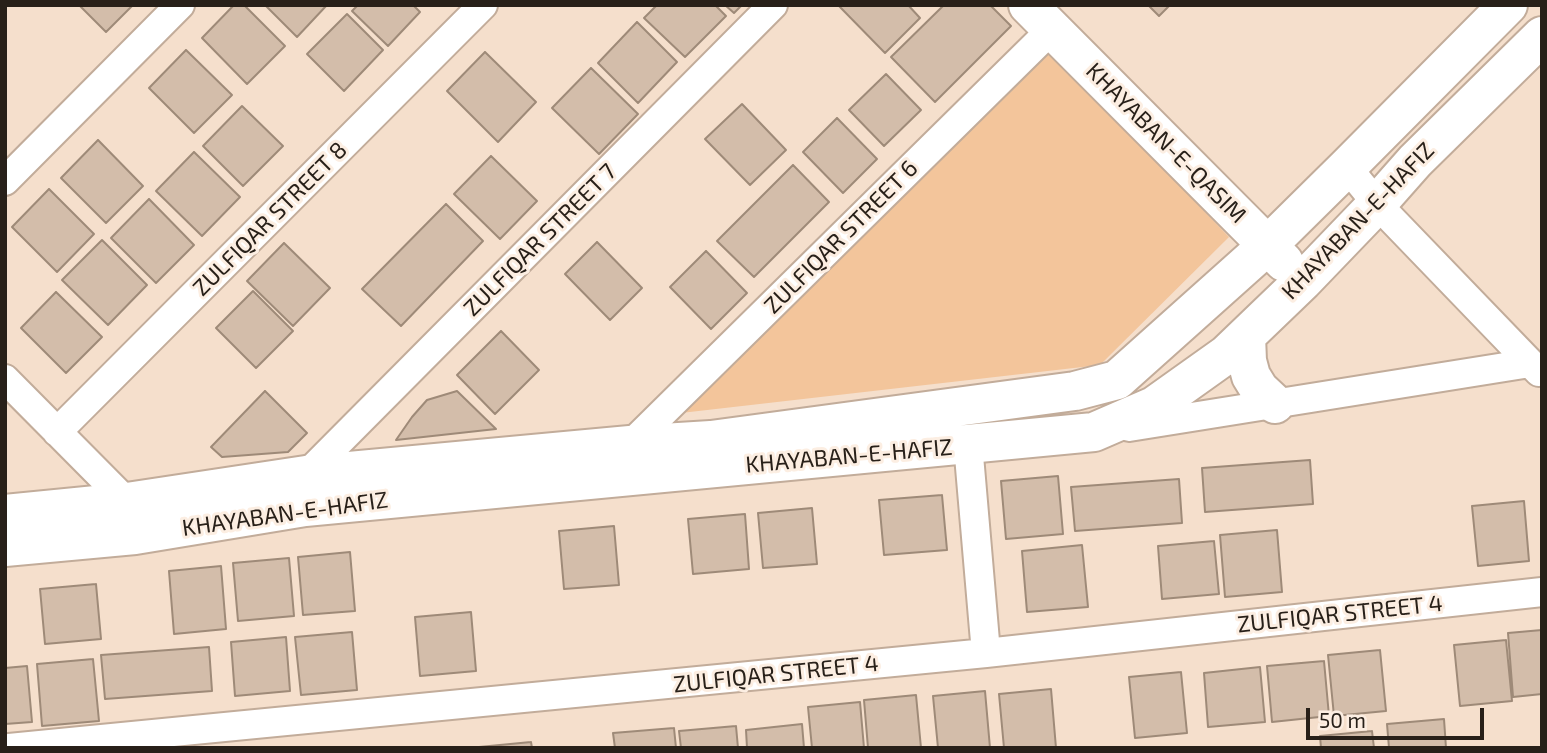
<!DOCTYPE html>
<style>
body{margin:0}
#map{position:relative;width:1547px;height:753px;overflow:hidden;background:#f5dfcc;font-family:"Exo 2",sans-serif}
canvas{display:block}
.frame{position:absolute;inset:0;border:7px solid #282019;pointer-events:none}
.scale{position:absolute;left:1306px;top:708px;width:178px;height:32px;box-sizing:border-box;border:4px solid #282019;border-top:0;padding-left:9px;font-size:21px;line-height:24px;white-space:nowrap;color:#282019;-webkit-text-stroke:5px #fceee2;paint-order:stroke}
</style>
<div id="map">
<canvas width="1547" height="753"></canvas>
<div class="frame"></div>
<div class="scale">50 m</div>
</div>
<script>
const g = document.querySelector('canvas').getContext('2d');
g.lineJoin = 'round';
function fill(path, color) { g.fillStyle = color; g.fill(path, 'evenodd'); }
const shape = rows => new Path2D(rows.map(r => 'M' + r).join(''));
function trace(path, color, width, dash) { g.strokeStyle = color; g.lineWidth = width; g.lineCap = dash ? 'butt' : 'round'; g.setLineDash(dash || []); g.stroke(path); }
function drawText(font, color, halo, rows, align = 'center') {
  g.font = font + ' "Exo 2",sans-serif'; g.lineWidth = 6; g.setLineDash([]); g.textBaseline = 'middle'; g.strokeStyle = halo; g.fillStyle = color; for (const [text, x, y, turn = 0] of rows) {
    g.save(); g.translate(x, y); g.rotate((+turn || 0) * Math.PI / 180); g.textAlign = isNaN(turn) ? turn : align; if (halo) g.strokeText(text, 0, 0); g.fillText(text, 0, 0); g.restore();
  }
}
const green = shape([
 [1051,51,1229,237,1100,365,681,413]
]);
const building = shape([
 [79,5,133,5,106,32,79,5],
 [234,5,244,5,285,46,247,84,202,38,234,5],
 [265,5,327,5,297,37,265,5],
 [358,5,413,5,420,12,388,46,352,11,358,5],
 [657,5,715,5,726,16,685,57,644,18,657,5],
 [725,5,742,5,734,13,725,5],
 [838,5,908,5,920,18,885,53,838,5],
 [944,5,990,5,1011,26,935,102,891,57,944,5],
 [1148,5,1170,5,1159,16,1148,5],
 [347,14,383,50,344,91,307,54,347,14],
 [637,22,677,62,638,103,598,63,637,22],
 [186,50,232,95,194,133,149,88,186,50],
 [485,52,536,102,498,142,447,91,485,52],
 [591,68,638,114,599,154,552,108,591,68],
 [886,74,921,110,884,146,849,110,886,74],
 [742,104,786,150,750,185,705,139,742,104],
 [242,106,283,146,243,186,203,146,242,106],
 [837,118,877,159,843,193,803,152,837,118],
 [98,140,143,186,106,223,61,178,98,140],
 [194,152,240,197,202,236,156,191,194,152],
 [491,156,537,201,500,239,454,194,491,156],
 [793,165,829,202,754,277,717,241,793,165],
 [49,189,94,234,57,272,12,227,49,189],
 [149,199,194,245,156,283,111,238,149,199],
 [446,204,483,241,401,326,362,289,446,204],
 [102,240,147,285,108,325,62,280,102,240],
 [597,242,642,288,610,320,565,274,597,242],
 [284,243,330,288,293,326,247,281,284,243],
 [706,251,747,293,711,329,670,287,706,251],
 [253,291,293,331,256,368,216,328,253,291],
 [56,292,102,337,66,373,21,328,56,292],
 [501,331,539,370,495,414,457,375,501,331],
 [265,391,307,433,288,452,222,457,211,447,265,391],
 [457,391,496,429,396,440,412,417,427,400,457,391],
 [1310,460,1313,504,1205,512,1202,468,1310,460],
 [1058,476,1063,534,1006,539,1001,481,1058,476],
 [1179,479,1182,523,1075,531,1071,487,1179,479],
 [942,495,947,550,884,555,879,500,942,495],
 [1524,501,1529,561,1478,566,1472,506,1524,501],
 [812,508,817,564,763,568,758,513,812,508],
 [745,514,749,569,693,574,688,519,745,514],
 [614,526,619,585,564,589,559,531,614,526],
 [1277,530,1282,592,1225,597,1220,535,1277,530],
 [1214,541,1219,594,1162,599,1158,546,1214,541],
 [1082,545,1088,607,1027,612,1022,551,1082,545],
 [350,552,355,611,303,615,298,557,350,552],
 [289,558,294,616,238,621,233,563,289,558],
 [221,566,226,629,174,634,169,571,221,566],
 [96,584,101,639,45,644,40,589,96,584],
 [471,612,476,671,420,676,415,617,471,612],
 [1542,630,1542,694,1513,697,1508,633,1542,630],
 [352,632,357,690,301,695,295,637,352,632],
 [286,637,290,691,235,696,231,642,286,637],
 [1506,640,1512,701,1460,706,1454,645,1506,640],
 [209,647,212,691,105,699,101,655,209,647],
 [1380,650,1386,711,1334,716,1328,655,1380,650],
 [93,659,99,721,42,726,37,664,93,659],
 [1324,661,1329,716,1272,722,1267,666,1324,661],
 [27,666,32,722,5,724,5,668,27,666],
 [1260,667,1265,722,1208,727,1204,673,1260,667],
 [1181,672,1187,733,1135,738,1129,677,1181,672],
 [1051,689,1056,748,1004,748,999,694,1051,689],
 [985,691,990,748,938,748,933,696,985,691],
 [916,695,921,748,868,748,864,700,916,695],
 [860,702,864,748,812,748,808,707,860,702],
 [1444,719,1446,748,1389,748,1387,724,1444,719],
 [802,724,804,748,747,748,746,730,802,724],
 [736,726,738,748,681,748,679,731,736,726],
 [674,728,676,748,615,748,613,733,674,728],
 [1372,731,1374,748,1321,748,1320,736,1372,731],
 [531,742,532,748,479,748,479,747,531,742]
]);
const street = shape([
 [1347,167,1377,204,1539,372],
 [5,181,180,5],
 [5,379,127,502],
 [1129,427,1530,363],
 [57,432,483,5],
 [968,444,986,653],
 [630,445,1052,29],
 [306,475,773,5],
 [9,748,986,653,1542,592]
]);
const secondary = shape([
 [1028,5,1284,262],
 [1246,336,1247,361,1251,376,1259,389,1275,404],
 [5,514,127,502,306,475,630,445,711,440,1075,391,1117,380,1268,245,1347,167,1508,5],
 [5,547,135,535,305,507,1094,432,1154,406,1227,354,1303,281,1377,204,1415,161,1542,36]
]);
const streetNames = [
 ["KHAYABAN-E-QASIM",1166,143,45],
 ["ZULFIQAR STREET 8",270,219,-45],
 ["KHAYABAN-E-HAFIZ",1358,221,-46],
 ["ZULFIQAR STREET 6",841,237,-45],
 ["ZULFIQAR STREET 7",540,240,-45],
 ["KHAYABAN-E-HAFIZ",849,456,-5],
 ["KHAYABAN-E-HAFIZ",285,514,-8],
 ["ZULFIQAR STREET 4",1340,614,-6],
 ["ZULFIQAR STREET 4",776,674,-6]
];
fill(green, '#f3c59b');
fill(building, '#d3bdaa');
trace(building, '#9e8a78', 2);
trace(street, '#c2ac9a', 32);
trace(secondary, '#c2ac9a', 42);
trace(street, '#fff', 28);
trace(secondary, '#fff', 38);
drawText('23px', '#282019', '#fceee2', streetNames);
</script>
